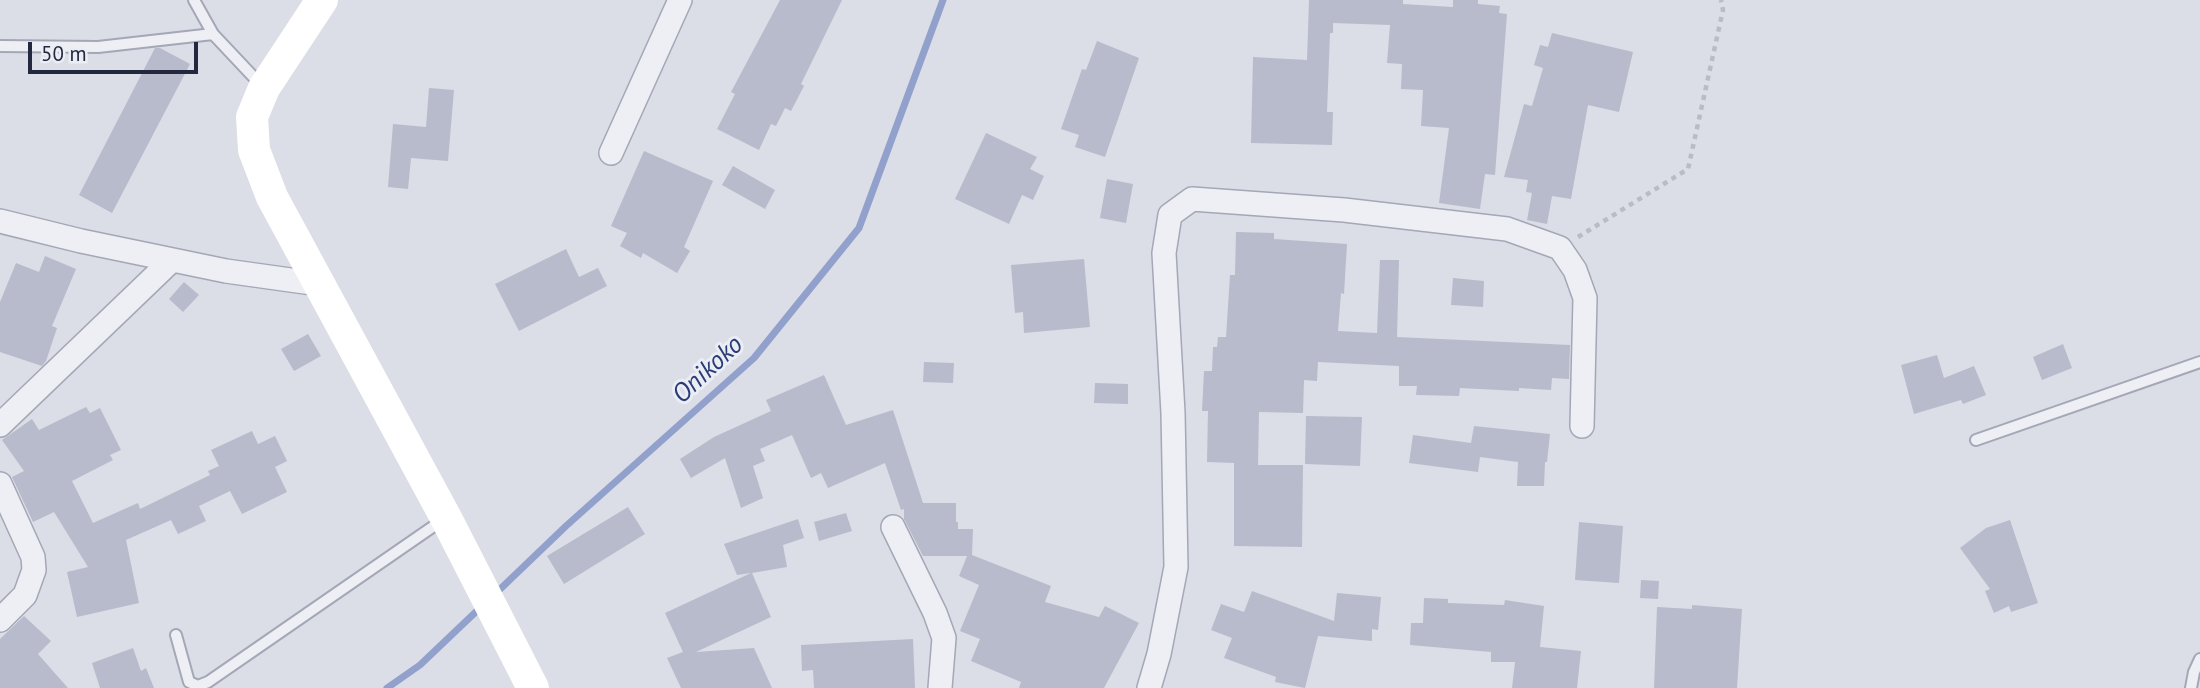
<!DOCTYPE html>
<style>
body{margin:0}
#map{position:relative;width:2200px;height:688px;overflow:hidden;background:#dbdde7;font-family:"PT Sans",sans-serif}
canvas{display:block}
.scale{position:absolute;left:28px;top:42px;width:170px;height:32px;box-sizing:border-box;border:4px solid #24283f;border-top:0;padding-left:9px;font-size:21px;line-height:24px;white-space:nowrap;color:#24283f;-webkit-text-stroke:5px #ebedf5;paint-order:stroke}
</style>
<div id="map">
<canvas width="2200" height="688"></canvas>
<div class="scale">50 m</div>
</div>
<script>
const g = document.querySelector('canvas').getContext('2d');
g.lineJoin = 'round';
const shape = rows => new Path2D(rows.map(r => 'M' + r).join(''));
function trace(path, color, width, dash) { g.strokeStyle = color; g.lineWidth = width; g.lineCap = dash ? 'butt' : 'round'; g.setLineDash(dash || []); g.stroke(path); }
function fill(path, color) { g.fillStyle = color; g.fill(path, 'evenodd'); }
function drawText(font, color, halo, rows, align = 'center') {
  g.font = font + ' "PT Sans",sans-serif'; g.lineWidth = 6; g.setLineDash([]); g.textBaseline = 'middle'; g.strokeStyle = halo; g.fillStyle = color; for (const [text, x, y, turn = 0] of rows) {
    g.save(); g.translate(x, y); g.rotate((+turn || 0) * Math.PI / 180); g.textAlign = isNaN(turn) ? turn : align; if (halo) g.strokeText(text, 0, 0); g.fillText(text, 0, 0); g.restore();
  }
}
const stream = shape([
 [494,595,566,526,754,358,859,228,943,0],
 [387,688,420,665,482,606]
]);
const building = shape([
 [780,0,842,0,801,84,804,86,791,111,785,108,776,126,771,124,759,150,717,129,735,94,731,92],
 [1309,0,1403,0,1403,4,1453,7,1453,0,1478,0,1478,4,1500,6,1499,13,1507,14,1495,175,1485,174,1480,209,1439,203,1449,128,1421,126,1423,90,1401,89,1402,64,1387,63,1390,25,1333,23,1333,33,1330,33,1327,112,1333,112,1332,145,1251,143,1253,57,1307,60],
 [1552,33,1633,52,1619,112,1588,105,1571,199,1552,196,1547,224,1527,220,1532,193,1526,192,1528,180,1504,177,1524,104,1532,106,1543,68,1534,65,1540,45,1548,47],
 [1097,41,1139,58,1105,157,1075,147,1079,135,1061,129,1082,69,1086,70],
 [155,48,160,48,190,64,112,213,79,195],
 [429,88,454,90,448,161,411,158,408,189,388,187,393,124,426,127],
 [986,133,1037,157,1030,169,1044,176,1033,200,1022,195,1009,224,955,199],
 [644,151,713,181,684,247,690,251,677,273,643,253,641,258,620,246,627,233,611,226],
 [733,166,775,190,765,209,722,185],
 [1107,179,1133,184,1126,223,1100,218],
 [1236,232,1274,233,1274,239,1347,244,1344,294,1341,293,1338,331,1377,333,1380,260,1399,260,1397,337,1570,345,1569,379,1552,378,1551,390,1519,388,1519,391,1460,388,1459,396,1416,395,1417,386,1399,386,1399,366,1318,362,1317,381,1304,380,1303,413,1259,412,1258,465,1303,465,1302,547,1234,546,1234,463,1207,462,1208,411,1202,411,1204,371,1212,371,1213,347,1217,347,1218,337,1226,337,1230,275,1235,275],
 [566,249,579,277,598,268,607,286,519,331,495,284],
 [45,256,76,269,52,326,57,328,46,361,42,366,0,352,0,302,16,263,39,272],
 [1084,259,1090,327,1024,333,1023,312,1015,313,1011,265],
 [1453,278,1484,281,1483,307,1451,305],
 [184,282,199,295,183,312,169,299],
 [308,334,321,356,294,371,281,349],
 [2063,344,2072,368,2042,380,2033,357],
 [1937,355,1944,378,1974,366,1986,395,1963,404,1961,400,1914,414,1901,365],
 [924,362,954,363,953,383,923,382],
 [824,375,846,425,893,410,923,503,956,503,956,522,958,522,958,529,973,529,972,555,1051,586,1045,602,1099,617,1105,606,1139,623,1104,688,1019,688,1021,682,971,661,980,639,960,631,979,585,959,576,967,556,923,556,904,519,904,509,901,510,885,463,828,488,821,473,811,478,792,435,760,449,765,461,753,466,763,498,741,508,725,458,691,478,680,459,714,437,771,411,766,400],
 [1095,383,1128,384,1128,404,1094,403],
 [86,407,90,413,100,408,121,450,110,455,113,460,72,481,93,523,138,503,140,509,210,475,208,471,219,466,211,450,252,431,258,444,275,436,287,461,275,467,287,492,242,514,230,491,199,506,206,521,178,534,171,520,126,540,139,603,77,617,67,572,88,567,54,512,33,522,12,477,24,471,2,440,32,419,39,430],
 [1306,416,1362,417,1360,466,1305,464],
 [1474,426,1550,434,1547,462,1545,462,1544,486,1517,486,1518,462,1480,457,1478,472,1409,463,1413,435,1471,443],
 [628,507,645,534,564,584,547,556],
 [846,513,852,531,819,541,814,522],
 [798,519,804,538,783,545,787,567,752,573,771,617,696,652,754,648,772,688,681,688,667,658,683,652,665,613,751,573,737,575,724,544],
 [2010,520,2038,603,2011,612,2009,606,1994,613,1985,591,1990,589,1960,548,1986,528],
 [1579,522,1623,526,1619,583,1575,580],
 [1641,580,1659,581,1658,599,1640,598],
 [1252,591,1334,621,1337,593,1381,597,1378,630,1372,629,1372,641,1318,636,1305,688,1275,682,1276,677,1224,658,1232,638,1211,630,1221,604,1244,612],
 [1424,598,1448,599,1448,603,1504,605,1505,600,1544,606,1540,647,1581,651,1577,688,1512,688,1515,662,1491,662,1491,652,1410,645,1411,623,1423,623],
 [1692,605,1742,609,1737,688,1654,688,1657,607,1692,609],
 [24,616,51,641,38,654,68,688,0,688,0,639],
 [913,639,915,688,814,688,813,670,802,671,801,645],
 [133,648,141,671,146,668,154,688,100,688,92,663]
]);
const path = shape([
 [1578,237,1688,169,1723,10,1721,0]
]);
const lane = shape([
 [194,0,213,34,262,86],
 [0,46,98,47,213,34],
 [1976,440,2200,362],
 [176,635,189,682,198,686,208,682,444,519],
 [2191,688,2194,672,2200,659]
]);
const street = shape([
 [611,153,680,0],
 [0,221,81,241,226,271,319,284],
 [0,425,172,260],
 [0,484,33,557,34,570,25,595,0,620],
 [893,527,935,613,944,638,940,688],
 [1149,688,1159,654,1176,567,1173,413,1164,253,1170,215,1192,199,1344,210,1507,229,1560,248,1575,270,1585,298,1582,426]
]);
const secondary = shape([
 [322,0,264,88,252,117,254,150,272,197,446,518,533,688]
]);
const waterNames = [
 ["Onikoko",708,370,-43]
];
trace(stream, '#92a1cc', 7);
fill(building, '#b8bbcb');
trace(lane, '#a4a7b5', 14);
trace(street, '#a4a7b5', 26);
trace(path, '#b9bbc6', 4.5, [5, 5]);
trace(lane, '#eeeff5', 10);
trace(street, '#eeeff5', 23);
trace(secondary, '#fff', 32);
drawText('italic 26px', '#2a3b76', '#ebedf5', waterNames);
</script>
